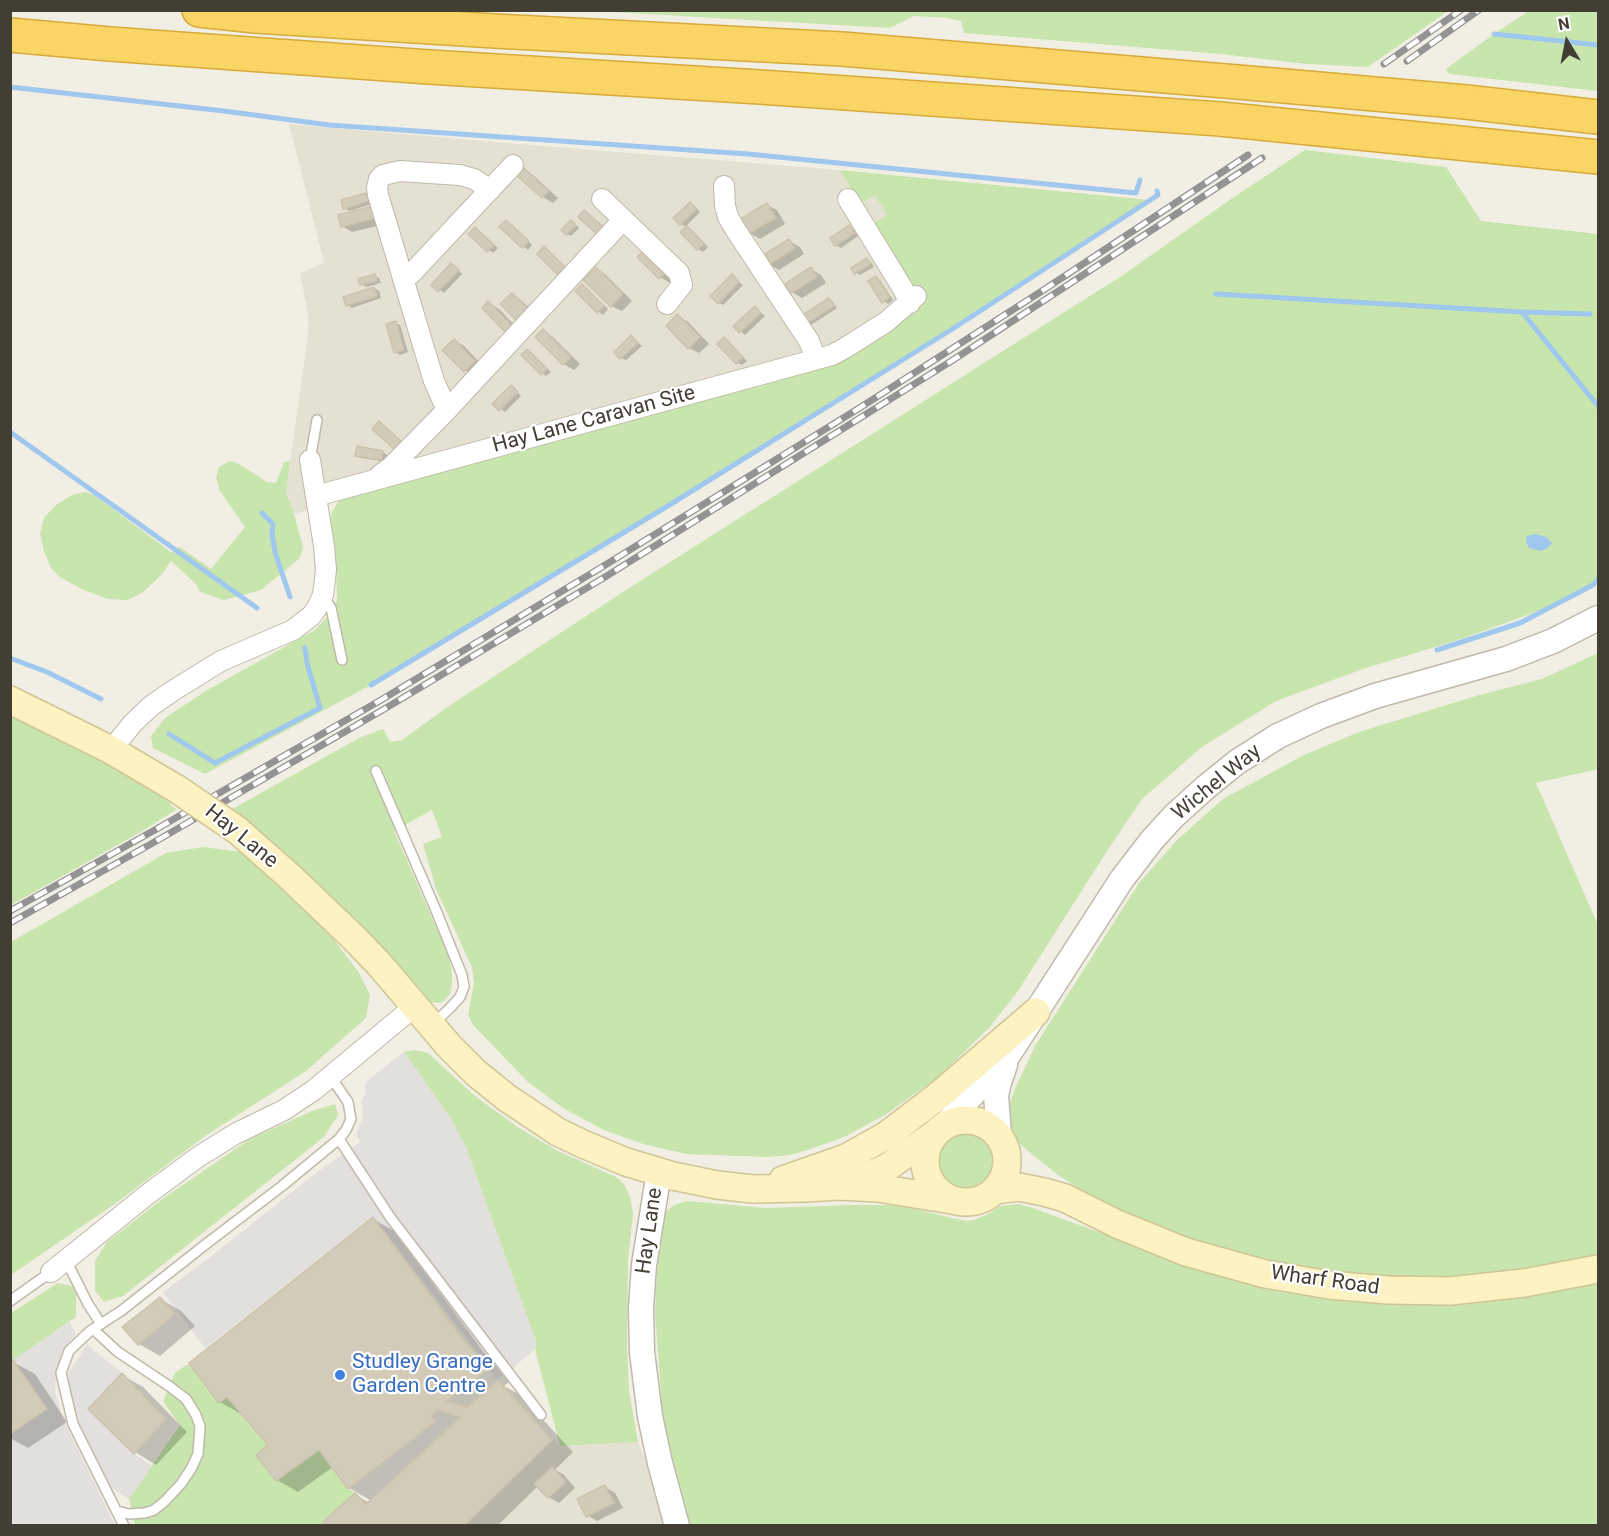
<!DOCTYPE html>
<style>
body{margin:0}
#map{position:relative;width:1609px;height:1536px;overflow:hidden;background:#f1eee3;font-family:Roboto,sans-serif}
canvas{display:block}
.frame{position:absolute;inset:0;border:12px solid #433e34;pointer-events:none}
.north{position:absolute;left:1537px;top:12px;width:60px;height:60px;-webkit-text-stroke:4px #fff;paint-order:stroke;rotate:350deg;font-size:16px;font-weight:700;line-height:24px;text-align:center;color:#433e34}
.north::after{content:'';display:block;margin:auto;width:21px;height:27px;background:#433e34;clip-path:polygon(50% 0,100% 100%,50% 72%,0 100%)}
</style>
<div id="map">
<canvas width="1609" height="1536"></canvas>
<div class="frame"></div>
<div class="north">N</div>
</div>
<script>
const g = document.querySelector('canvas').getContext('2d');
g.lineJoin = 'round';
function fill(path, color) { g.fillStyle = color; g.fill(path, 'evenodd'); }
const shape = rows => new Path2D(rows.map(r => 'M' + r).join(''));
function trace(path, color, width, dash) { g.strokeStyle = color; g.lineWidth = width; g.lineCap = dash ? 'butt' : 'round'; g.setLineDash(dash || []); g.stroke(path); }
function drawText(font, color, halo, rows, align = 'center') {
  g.font = font + ' Roboto,sans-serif'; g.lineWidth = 4.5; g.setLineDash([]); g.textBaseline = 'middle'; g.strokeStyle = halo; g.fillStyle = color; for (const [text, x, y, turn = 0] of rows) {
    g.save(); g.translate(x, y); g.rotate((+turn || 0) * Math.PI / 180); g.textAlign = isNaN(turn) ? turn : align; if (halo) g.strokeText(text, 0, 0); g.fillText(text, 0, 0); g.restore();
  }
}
const residential = shape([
 [289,124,483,141,839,170,861,203,875,196,887,214,870,224,925,301,916,310,872,342,294,514,286,492,308,335,308,314,300,273,324,263],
 [552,1440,560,1446,638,1442,651,1472,669,1526,464,1526]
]);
const green = shape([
 [1530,10,1598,11,1598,91,1449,74,1446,69,1494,34],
 [594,11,1448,11,1368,67,1306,64,1221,54,964,33,961,21,947,18,914,16,890,28],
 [1305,150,1446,167,1481,221,1598,234,1598,584,1558,604,1461,639,1363,669,1276,701,1202,747,1142,799,1105,854,1018,991,989,1028,937,1078,885,1115,846,1136,811,1149,790,1155,768,1157,686,1154,643,1144,604,1130,563,1108,528,1082,473,1025,468,1015,474,983,472,967,436,889,423,844,442,837,432,810,394,831,449,957,452,972,452,986,450,994,444,1001,438,1003,431,1002,385,951,307,873,229,811,359,738,383,729,390,742,402,740,449,706,626,590,1123,275,1231,199],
 [839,170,1150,200,954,328,671,504,371,685,205,774,153,748,151,736,165,718,209,689,315,630,329,615,337,600,336,570,328,527,332,512,339,500,872,342,916,310,925,300,915,288,908,289,870,225,887,214,875,196,861,203],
 [230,461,239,464,267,482,276,483,284,462,290,461,286,492,294,514,303,547,300,558,261,590,224,600,200,592,196,584,171,561,162,574,142,593,127,600,108,599,82,589,60,577,51,568,44,551,40,533,44,518,56,505,72,495,86,492,94,495,171,552,180,547,211,569,245,527,220,491,216,477,219,467],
 [1598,653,1598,769,1536,783,1598,925,1598,1254,1499,1275,1448,1278,1347,1275,1291,1266,1236,1253,1190,1239,1122,1211,1086,1193,1058,1175,1021,1145,1014,1136,1010,1121,1009,1107,1014,1091,1035,1046,1139,883,1178,839,1223,799,1304,755,1359,732,1479,695,1542,679],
 [10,715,115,766,168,798,171,806,177,809,144,830,11,905],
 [203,847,241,852,327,931,358,971,370,995,366,1018,306,1071,205,1136,116,1203,11,1275,11,942,166,853],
 [414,1050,428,1053,475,1096,519,1128,558,1151,616,1177,624,1184,630,1197,633,1214,628,1259,627,1346,629,1391,638,1442,560,1446,535,1349,537,1344,465,1145,451,1119,404,1052],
 [335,1104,338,1115,324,1137,123,1296,104,1302,95,1291,95,1261,107,1242,161,1200,250,1139,312,1111],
 '938 1161a28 28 0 1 1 56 0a28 28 0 1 1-56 0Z',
 [687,1201,766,1208,852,1205,890,1205,916,1209,952,1218,966,1221,974,1220,986,1215,1001,1206,1018,1204,1030,1207,1189,1265,1280,1292,1333,1300,1378,1302,1598,1280,1598,1525,690,1525,667,1436,662,1407,655,1313,658,1254,662,1222,666,1212,674,1205],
 [58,1283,72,1286,76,1293,76,1317,11,1362,11,1313],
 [189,1363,219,1403,227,1397,268,1445,256,1455,276,1481,319,1450,348,1489,355,1493,320,1526,135,1525,129,1499,180,1425,163,1401,175,1373]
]);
const parking = shape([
 [404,1052,451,1119,465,1145,537,1344,535,1349,514,1367,497,1379,373,1216,205,1348,163,1292,205,1261,320,1170,360,1142,356,1134,362,1120,363,1110,361,1101,366,1093,365,1085,367,1081],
 [70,1322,76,1334,62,1351,56,1371,55,1392,62,1417,115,1525,15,1525,10,1519,10,1434,46,1409,13,1360],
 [87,1344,97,1353,122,1373,88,1409,134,1454,152,1466,129,1499,111,1487,80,1425,69,1391,68,1374]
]);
const water = shape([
 [1536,534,1546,537,1552,543,1548,548,1540,551,1529,548,1526,542,1527,536]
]);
const shadow = shape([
 [524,170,534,176,558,198,553,203,543,197,519,175],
 [366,194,370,197,372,204,349,211,345,208],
 [767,205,777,210,785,224,760,239,750,233,741,220],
 [695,207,700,212,686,226,692,230,708,247,703,252,698,249,682,232,687,227,681,224],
 [373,208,385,224,352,232,342,226],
 [572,222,579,228,571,236,567,234],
 [510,225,532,245,528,250,501,227],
 [849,227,854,230,858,236,841,248,836,245],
 [476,229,498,248,493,253,470,234],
 [789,241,800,247,804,254,779,270,769,264],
 [646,251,676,277,670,283,660,277],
 [867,260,872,263,874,267,860,275,855,272],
 [456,268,462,274,444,293,433,285],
 [596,269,606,275,632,301,622,311,611,306],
 [811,269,821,275,826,283,802,298,792,292],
 [375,276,379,278,381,283,366,287,362,284],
 [732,276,743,285,723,305,718,302],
 [876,278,880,280,893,300,888,304,883,301],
 [582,286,608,309,603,315,577,291],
 [374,288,379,291,381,298,352,308,348,305],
 [512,295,522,301,538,316,528,326],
 [829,299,833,302,837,308,811,325,807,323],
 [489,303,499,309,522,333,517,338],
 [755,308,765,316,745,335,735,326],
 [678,316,688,322,709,344,699,353,689,348],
 [395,323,400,325,408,352,400,355,395,352],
 [543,331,553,337,580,364,574,370,564,364,537,337],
 [632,337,642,346,626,360,621,358],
 [454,340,464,346,484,367,475,376,465,370],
 [728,342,747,361,742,365,737,363,719,344],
 [528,350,532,353,551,372,546,376,542,373],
 [516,390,521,396,505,412,494,404],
 [383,452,387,455,386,462,361,458,357,455],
 [373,1219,394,1231,483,1351,509,1382,504,1386,520,1395,573,1452,555,1470,563,1474,575,1488,559,1503,549,1497,538,1486,497,1526,329,1526,355,1495,370,1503,372,1501,349,1488,333,1467,298,1492,277,1480,270,1445,243,1413,241,1414,220,1402],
 [160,1299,181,1311,195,1326,160,1356,139,1344],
 [13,1362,35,1374,67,1422,28,1448,10,1438,10,1364],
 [122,1375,143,1387,187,1432,156,1465,135,1452],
 [605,1487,615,1493,623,1508,597,1521,587,1515]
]);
const stream = shape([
 [1494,34,1598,45],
 [10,87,224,111,329,125,748,154,1136,193,1140,180],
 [1216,294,1522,312,1590,314],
 [1522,312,1598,406],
 [10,432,257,608],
 [262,513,273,524,272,534,275,552,290,597],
 [1437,650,1520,623,1593,585,1598,579],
 [10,658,47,672,101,699],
 [371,685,671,504,954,328,1158,195,1157,191],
 [169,734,215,763,320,708,307,663,305,648]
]);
const building = shape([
 [524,168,549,191,542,198,517,176,524,168],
 [366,193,369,201,343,209,341,200,366,193],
 [690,202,697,209,680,225,673,218,690,202],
 [767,203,776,218,748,234,739,220,767,203],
 [373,206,376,218,341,227,338,215,373,206],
 [584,210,606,229,599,236,578,217,584,210],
 [506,220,529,241,522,248,499,227,506,220],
 [571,220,576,225,566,235,561,230,571,220],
 [849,225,855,233,835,246,830,238,849,225],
 [687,226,704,244,697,250,680,232,687,226],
 [475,227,494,245,487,252,468,234,475,227],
 [789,239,795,248,768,265,762,256,789,239],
 [544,246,566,268,559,276,537,254,544,246],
 [646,249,667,271,659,279,637,257,646,249],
 [867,258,871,264,854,274,851,268,867,258],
 [451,263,459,270,438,292,431,285,451,263],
 [596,267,623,294,611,307,583,280,596,267],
 [811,267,817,277,791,293,785,284,811,267],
 [375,274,377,281,360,285,358,279,375,274],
 [732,274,739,282,718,304,710,296,732,274],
 [876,276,890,297,882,303,868,281,876,276],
 [582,284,604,306,597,313,575,291,582,284],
 [374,287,377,296,346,306,343,297,374,287],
 [512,293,529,310,517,321,500,304,512,293],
 [829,298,834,306,806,324,801,316,829,298],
 [488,301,513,327,506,333,482,308,488,301],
 [755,306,761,313,739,333,733,326,755,306],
 [677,314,700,337,688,349,666,326,677,314],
 [396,321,404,350,394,353,386,324,396,321],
 [543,329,571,357,563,365,535,337,543,329],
 [631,335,638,343,620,359,614,352,631,335],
 [724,337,743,357,736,364,717,344,724,337],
 [454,339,475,361,464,372,442,350,454,339],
 [527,349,547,369,541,375,521,355,527,349],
 [511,385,518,392,499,411,492,404,511,385],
 [379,421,401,441,394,449,372,429,379,421],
 [357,446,383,451,382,460,355,456,357,446],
 [373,1217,462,1338,489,1369,446,1401,468,1407,498,1380,552,1440,464,1526,326,1526,323,1522,355,1493,366,1504,461,1417,437,1410,431,1417,436,1421,348,1489,319,1450,276,1481,256,1455,268,1445,227,1397,219,1403,189,1363,373,1217],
 [160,1297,175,1314,138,1345,122,1327,160,1297],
 [13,1360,47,1409,10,1434,10,1362,13,1360],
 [122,1373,166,1419,134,1454,88,1409,122,1373],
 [552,1467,566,1482,548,1498,534,1484,552,1467],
 [605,1485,614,1503,586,1517,577,1499,605,1485]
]);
const service = shape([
 [310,460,317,420],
 [323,595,331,608,342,660],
 [376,771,435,908,462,975,464,987,460,997,450,1008,433,1024],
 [339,1139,390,1217,541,1415],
 [66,1260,88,1304,101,1324],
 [10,1301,51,1272],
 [93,1329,118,1352,169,1386,186,1399,196,1415,200,1426,198,1454,191,1469,181,1484,164,1502,154,1510,145,1513,129,1514,117,1511],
 [124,1526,73,1424,61,1373,69,1351,90,1331,121,1311,206,1244,282,1186,339,1139,346,1130,351,1119,348,1102,330,1076]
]);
const minor = shape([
 [724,186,725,206,728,217,735,229,809,341,816,359],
 [602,199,679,273,682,285,667,304],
 [848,199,903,289,910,303],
 [403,277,411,274,513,165],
 [447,410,434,381,423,345,378,195,377,188,379,179,383,175,400,171,460,175,474,179,490,190],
 [380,475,391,467,447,410,623,220],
 [316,496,832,355,845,348,886,322,916,296],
 [111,750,133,723,151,706,174,690,221,661,293,630,311,616,317,608,323,595,326,570,324,546,310,460],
 [51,1272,148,1194,198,1157,235,1134,284,1110,314,1090,415,1006]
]);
const tertiary = shape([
 [943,1127,1007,1057,1122,879,1152,840,1174,816,1206,787,1237,762,1278,736,1321,716,1375,696,1506,659,1553,641,1598,618],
 [999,1135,996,1095,999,1082,1005,1065],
 [659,1172,644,1265,641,1308,642,1352,650,1416,660,1463,677,1526]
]);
const secondary = shape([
 [10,700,111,750,177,789],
 [237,830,288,875,354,938,379,964,449,1046,476,1073,507,1098,558,1132,583,1144,626,1162,673,1176,717,1185,753,1189,805,1188,839,1186,878,1188,952,1200],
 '925 1161a41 41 0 1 1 82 0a41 41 0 1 1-82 0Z',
 [783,1180,846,1158,887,1135,938,1096,1036,1012],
 [849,1182,868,1176,886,1168,935,1134],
 [996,1190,1019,1187,1044,1192,1065,1198,1117,1224,1186,1252,1265,1274,1329,1285,1388,1290,1450,1291,1524,1283,1598,1269]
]);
const motorway = shape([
 [199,10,255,16,495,31,842,49,1273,85],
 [10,35,110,44,429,67,760,87,1220,119],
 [1466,102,1598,117],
 [1429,140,1598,157]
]);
const rail = shape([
 [1407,61,1479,10],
 [1384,64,1461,10],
 [10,911,153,831,381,700,602,567,861,407,1042,291,1248,155],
 [10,923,158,840,386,708,605,577,953,360,1262,158]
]);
const secondaryBridge = shape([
 [177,789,237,830]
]);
const motorwayBridge = shape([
 [1273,85,1466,102],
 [1220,119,1429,140]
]);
const markers = [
 [340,1375,6,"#3f7fe0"]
];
const streetNames = [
 ["Hay Lane Caravan Site",594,420,-15],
 ["Wichel Way",1217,783,-39],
 ["Hay Lane",241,837,39],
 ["Hay Lane",650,1231,-82],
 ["Wharf Road",1325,1281,8]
];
const shopNames = [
 ["Studley Grange",352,1363],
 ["Garden Centre",352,1387]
];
fill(residential, '#e5e1d2');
fill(green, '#c7e5ad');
fill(parking, '#e2e0dc');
fill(water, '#a0c7ed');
fill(shadow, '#0003');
trace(stream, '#a0c7ed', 5);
fill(building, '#d2cbb9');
trace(building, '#cdc3ad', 1.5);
trace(service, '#bfb9a9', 12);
trace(minor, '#bfb9a9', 22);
trace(tertiary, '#bfb9a9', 27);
trace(secondary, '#d0c594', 30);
trace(motorway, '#d8aa37', 36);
trace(service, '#fff', 9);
trace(minor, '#fff', 20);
trace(tertiary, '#fff', 24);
trace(secondary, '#fdf3c2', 27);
trace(motorway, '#f9d566', 33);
trace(rail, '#939393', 7);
trace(rail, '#fff', 4.5, [14]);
trace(secondaryBridge, '#d0c594', 30, []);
trace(motorwayBridge, '#d8aa37', 36, []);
trace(secondaryBridge, '#fdf3c2', 27);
trace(motorwayBridge, '#f9d566', 33);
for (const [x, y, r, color] of markers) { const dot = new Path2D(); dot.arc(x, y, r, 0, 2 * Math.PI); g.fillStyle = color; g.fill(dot); trace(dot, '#fff', 2); }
drawText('21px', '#433e34', '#fff', streetNames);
drawText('21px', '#366cbe', '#fff', shopNames, 'left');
</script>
